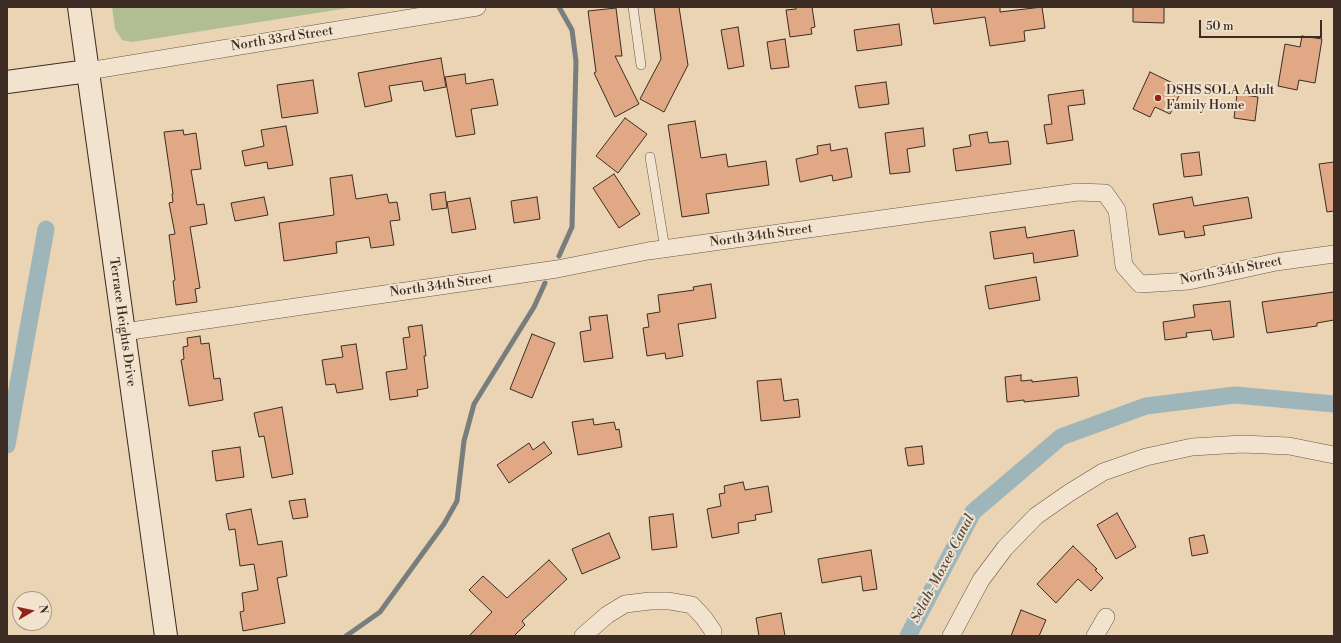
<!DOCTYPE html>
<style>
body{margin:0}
#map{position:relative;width:1341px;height:643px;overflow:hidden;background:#ead4b4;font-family:"Libre Bodoni",serif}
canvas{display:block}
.frame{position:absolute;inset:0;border:8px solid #3c2c23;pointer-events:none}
.north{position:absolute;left:12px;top:591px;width:40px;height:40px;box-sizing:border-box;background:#f1e3ce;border:1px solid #a99a8a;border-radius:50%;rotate:81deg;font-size:11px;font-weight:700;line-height:16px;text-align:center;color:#3c2c23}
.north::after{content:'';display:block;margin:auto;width:14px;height:18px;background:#8f2418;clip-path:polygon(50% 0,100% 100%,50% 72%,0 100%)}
.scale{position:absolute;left:1199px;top:20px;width:123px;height:18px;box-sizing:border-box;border:2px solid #3c2c23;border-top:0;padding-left:5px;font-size:12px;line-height:14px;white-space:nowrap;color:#3c2c23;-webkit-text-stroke:3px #f1e3ce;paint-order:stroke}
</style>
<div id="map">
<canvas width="1341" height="643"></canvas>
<div class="frame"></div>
<div class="north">N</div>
<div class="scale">50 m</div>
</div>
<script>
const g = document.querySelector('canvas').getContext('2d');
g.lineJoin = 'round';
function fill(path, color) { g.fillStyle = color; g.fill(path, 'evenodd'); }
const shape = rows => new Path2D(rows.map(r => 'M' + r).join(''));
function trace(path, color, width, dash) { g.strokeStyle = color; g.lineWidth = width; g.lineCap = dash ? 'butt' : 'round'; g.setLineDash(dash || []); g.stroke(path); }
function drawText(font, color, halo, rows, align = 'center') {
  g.font = font + ' "Libre Bodoni",serif'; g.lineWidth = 4; g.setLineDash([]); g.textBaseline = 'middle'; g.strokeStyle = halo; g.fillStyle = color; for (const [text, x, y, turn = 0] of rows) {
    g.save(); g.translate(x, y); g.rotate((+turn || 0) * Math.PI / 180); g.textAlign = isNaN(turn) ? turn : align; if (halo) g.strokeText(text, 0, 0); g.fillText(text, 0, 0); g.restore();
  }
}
const green = shape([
 [112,7,355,7,132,42,122,40,115,29]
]);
const stream = shape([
 [559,7,572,30,576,61,572,227,559,256],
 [346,636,380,612,444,524,457,501,464,441,474,404,534,307,545,283]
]);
const canal = shape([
 [7,445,46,229],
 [908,636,973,512,1061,437,1146,406,1235,395,1334,404]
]);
const building = shape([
 [654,7,679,7,688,65,664,112,640,99,661,59,654,7],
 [796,7,812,7,815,27,811,28,812,34,790,37,786,10,796,9,796,7],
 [931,7,1000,7,1000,12,1042,7,1045,28,1024,31,1025,41,990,46,985,17,934,24,931,7],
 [1133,7,1164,7,1164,23,1133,22,1133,7],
 [616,8,622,56,615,56,639,104,615,117,594,73,596,72,588,11,616,8],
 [899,24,902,45,857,51,854,30,899,24],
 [738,27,744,66,728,69,721,30,738,27],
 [1302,36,1322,39,1315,83,1299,80,1297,90,1278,86,1285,44,1300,47,1302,36],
 [785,39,789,67,771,69,767,42,785,39],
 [441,58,446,87,424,91,422,81,389,86,392,101,365,107,358,73,441,58],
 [1150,72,1183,88,1170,114,1155,107,1150,117,1133,109,1150,72],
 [465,74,466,84,493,79,498,105,471,109,475,134,456,137,445,77,465,74],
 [313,80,318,113,282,118,277,85,313,80],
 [886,82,889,104,859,108,855,86,886,82],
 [1083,90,1085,104,1068,106,1073,140,1047,144,1044,125,1052,124,1048,95,1083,90],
 [1237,94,1258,97,1255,121,1234,118,1237,94],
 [625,118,647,134,618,173,596,156,625,118],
 [695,121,701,158,726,154,728,167,766,161,769,185,706,194,709,213,682,217,668,125,695,121],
 [286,126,293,165,268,169,267,162,245,166,242,151,264,146,261,130,286,126],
 [923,128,925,146,907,149,910,172,890,174,885,133,923,128],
 [183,130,184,135,196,133,201,169,191,170,197,205,204,204,207,224,190,227,200,288,195,289,197,302,176,305,173,281,175,280,169,235,175,234,169,203,173,202,172,194,173,194,164,132,183,130],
 [987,132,989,143,1008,141,1011,164,956,171,953,149,971,146,969,135,987,132],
 [830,144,831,151,847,148,852,177,833,181,832,175,800,182,796,159,818,154,817,146,830,144],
 [1199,152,1202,175,1184,177,1181,154,1199,152],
 [1334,162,1334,211,1327,212,1319,164,1334,162],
 [614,174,640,214,619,228,593,188,614,174],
 [352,175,356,199,387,194,389,203,397,202,400,220,390,221,394,245,371,248,369,237,336,242,337,253,284,261,279,223,334,215,330,178,352,175],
 [445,192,447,208,432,210,430,194,445,192],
 [264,197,268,215,235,221,231,203,264,197],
 [537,197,540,219,514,223,511,201,537,197],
 [1192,197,1194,206,1248,197,1252,218,1203,226,1205,235,1185,238,1184,231,1159,235,1153,204,1192,197],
 [470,198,476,229,452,233,447,202,470,198],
 [1025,227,1027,238,1074,230,1078,256,1034,263,1033,253,994,259,990,232,1025,227],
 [1036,277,1040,300,989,309,985,286,1036,277],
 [711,284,716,318,678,324,683,356,666,359,665,353,647,356,643,328,649,327,647,314,660,312,658,295,694,290,693,287,711,284],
 [1334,292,1334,320,1317,323,1317,326,1267,333,1262,302,1334,292],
 [1230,301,1234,337,1213,340,1211,330,1186,333,1187,337,1165,340,1163,322,1195,317,1193,305,1230,301],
 [607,315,613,358,584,362,580,332,591,330,589,317,607,315],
 [422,325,426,356,424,356,428,388,417,390,418,396,390,400,386,372,407,369,403,338,410,337,408,327,422,325],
 [532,334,555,343,532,398,510,389,532,334],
 [200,336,201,344,209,343,214,379,220,378,223,400,189,406,181,360,184,359,183,347,188,346,187,338,200,336],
 [356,344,363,389,337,393,335,384,326,385,322,360,343,357,341,346,356,344],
 [1021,375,1021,381,1032,380,1032,382,1077,377,1079,396,1024,402,1024,400,1007,402,1005,377,1021,375],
 [781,379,784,401,798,399,800,417,761,421,757,381,781,379],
 [282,407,293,474,272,478,264,436,259,437,254,413,282,407],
 [593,419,594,425,614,422,616,430,619,429,622,447,578,455,572,422,593,419],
 [544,442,552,453,509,483,497,465,529,443,533,450,544,442],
 [922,446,924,464,908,466,905,448,922,446],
 [240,447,244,477,216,481,212,451,240,447],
 [743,482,745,490,768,486,772,512,755,515,756,520,738,523,739,533,712,538,707,509,721,506,719,494,725,493,724,486,743,482],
 [305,499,308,517,293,519,289,501,305,499],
 [251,509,258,545,282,541,287,576,277,578,285,623,243,631,240,612,244,611,242,593,258,590,254,564,240,566,235,529,229,530,226,514,251,509],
 [1117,513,1136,547,1116,559,1097,525,1117,513],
 [673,514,677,547,652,550,649,517,673,514],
 [609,533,620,558,582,574,572,549,609,533],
 [1204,535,1208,553,1192,556,1189,538,1204,535],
 [1073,546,1097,569,1095,570,1103,578,1091,591,1078,579,1056,603,1037,584,1073,546],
 [871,550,877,589,863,591,861,576,822,583,818,559,871,550],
 [549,560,567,579,522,621,525,625,514,636,469,636,492,612,469,590,483,576,507,598,549,560],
 [1021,610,1046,620,1039,636,1011,636,1021,610],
 [781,613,785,636,759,636,756,618,781,613]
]);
const lane = shape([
 [633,7,641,65],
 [650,157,665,249]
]);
const street = shape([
 [88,71,477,7],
 [124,332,557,269,648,251,1078,192,1105,193,1117,210,1124,266,1140,284,1189,281,1276,262,1334,254],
 [583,636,607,615,625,604,650,601,669,601,692,605,704,618,713,631,713,636],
 [951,636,981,580,1005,548,1036,516,1069,493,1103,472,1146,457,1192,447,1242,444,1289,446,1334,455],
 [1095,636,1106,617]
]);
const secondary = shape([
 [79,7,166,636],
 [7,82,88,71]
]);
const markers = [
 [1158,98,4,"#8f2418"]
];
const streetNames = [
 ["North 33rd Street",282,39,-9],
 ["North 34th Street",761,236,-8],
 ["North 34th Street",1231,271,-11],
 ["North 34th Street",441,286,-8],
 ["Terrace Heights Drive",122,322,82]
];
const poiNames = [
 ["DSHS SOLA Adult",1166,91],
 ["Family Home",1166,106]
];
const waterNames = [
 ["Selah-Moxee Canal",943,569,-62]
];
fill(green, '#b0be92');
trace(stream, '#777e7d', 5);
trace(canal, '#9eb5b9', 17);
fill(building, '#e0a884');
trace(building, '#3c2c23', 1);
trace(lane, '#685647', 10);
trace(street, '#685647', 18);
trace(secondary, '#3c2c23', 24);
trace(lane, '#f1e3ce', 9);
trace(street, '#f1e3ce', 17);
trace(secondary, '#f1e3ce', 22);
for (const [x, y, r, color] of markers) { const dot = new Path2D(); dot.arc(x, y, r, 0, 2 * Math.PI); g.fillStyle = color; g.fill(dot); trace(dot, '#f1e3ce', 1.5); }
drawText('13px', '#3c2c23', '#f1e3ce', streetNames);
drawText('13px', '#3c2c23', '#f1e3ce', poiNames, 'left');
drawText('italic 14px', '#504741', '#f1e3ce', waterNames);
</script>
